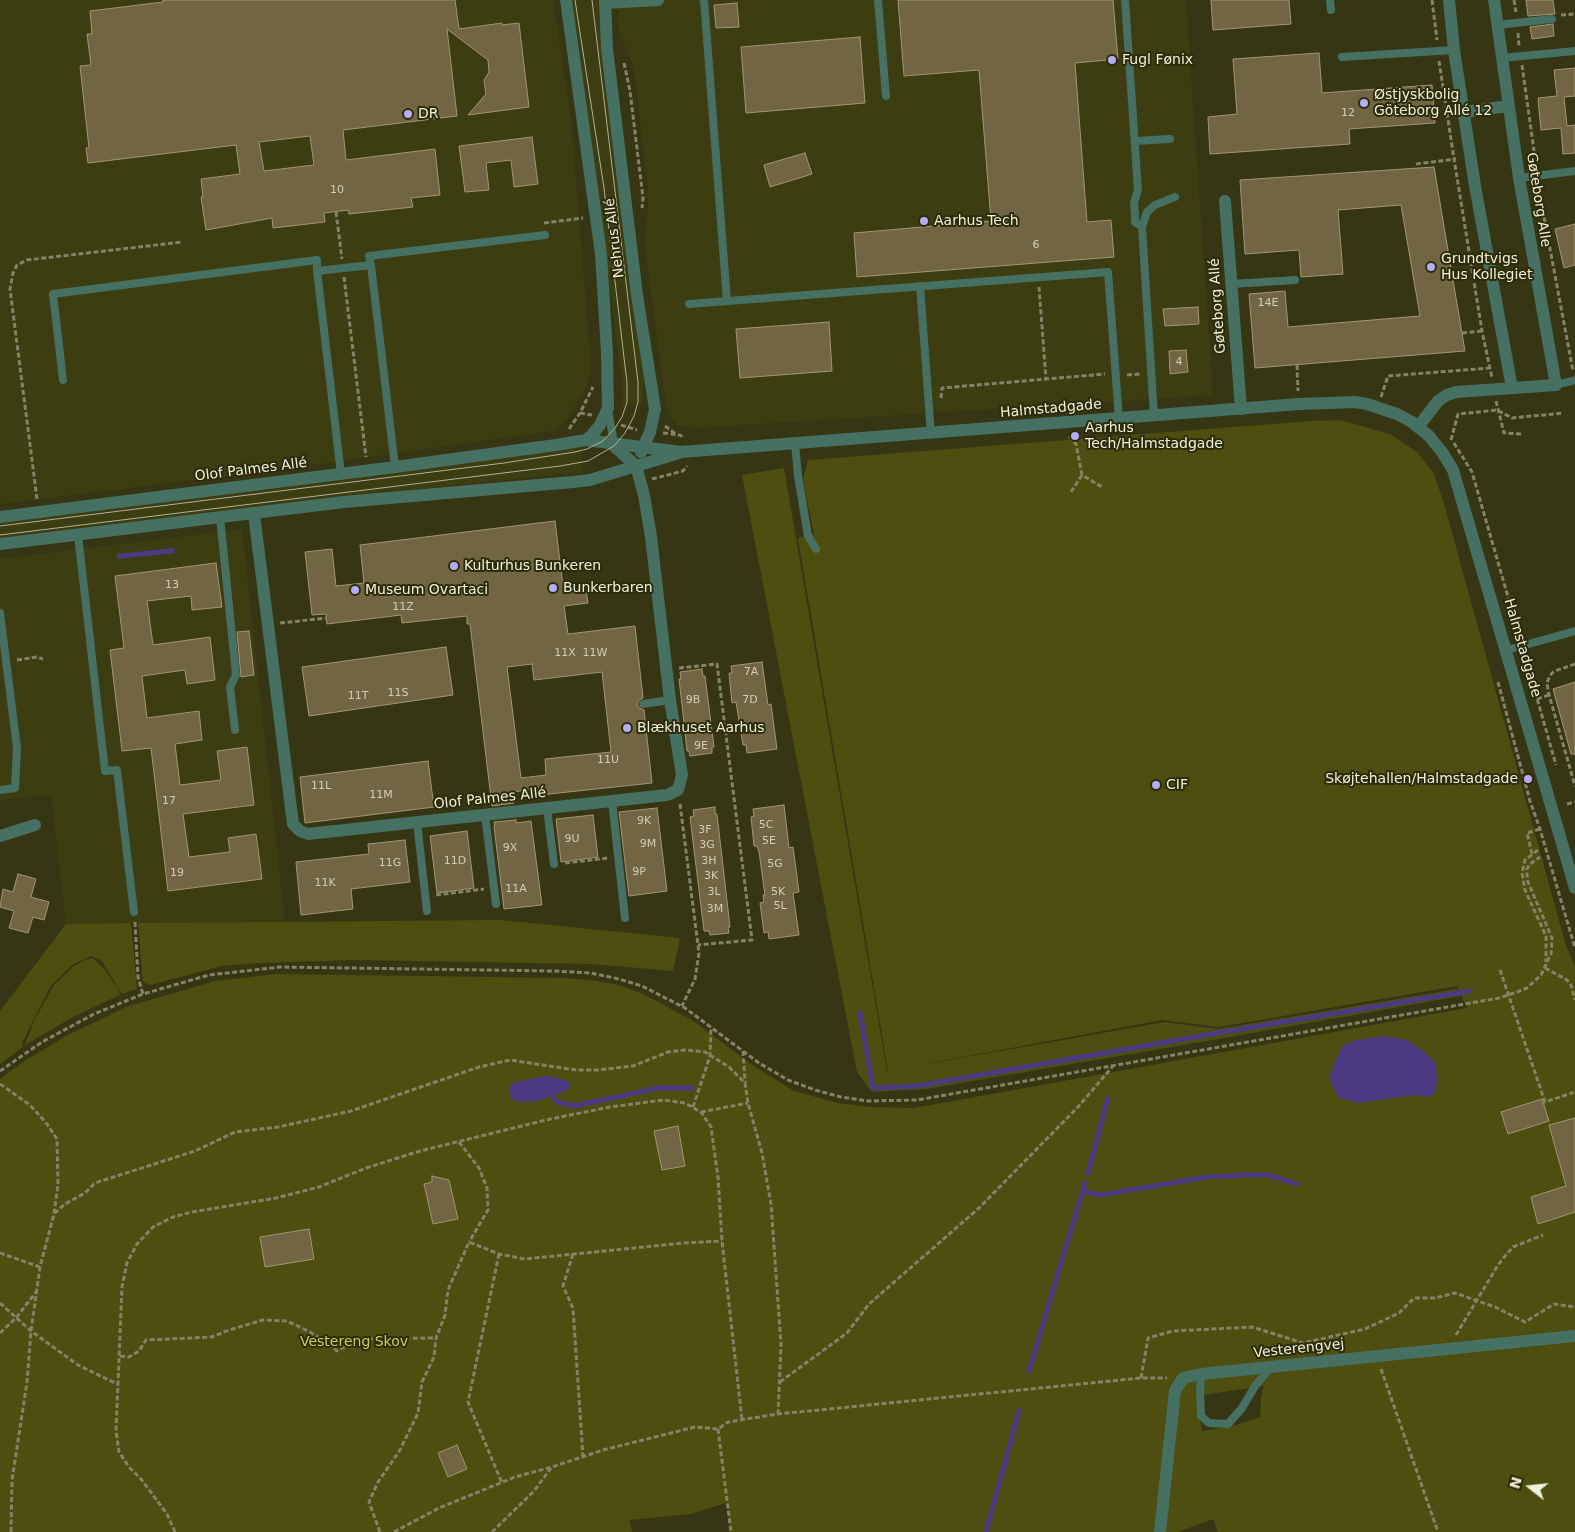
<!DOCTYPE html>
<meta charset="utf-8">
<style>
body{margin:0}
#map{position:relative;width:1575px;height:1532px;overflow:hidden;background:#363614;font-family:"DejaVu Sans",sans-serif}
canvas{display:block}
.north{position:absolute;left:1505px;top:1462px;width:50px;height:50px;-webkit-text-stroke:4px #2c2c09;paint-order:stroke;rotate:286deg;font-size:14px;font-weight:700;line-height:20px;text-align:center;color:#f0f1dd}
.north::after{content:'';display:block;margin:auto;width:18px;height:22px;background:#f0f1dd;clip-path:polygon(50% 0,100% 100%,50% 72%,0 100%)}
</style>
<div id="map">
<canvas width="1575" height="1532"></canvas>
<div class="north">N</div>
</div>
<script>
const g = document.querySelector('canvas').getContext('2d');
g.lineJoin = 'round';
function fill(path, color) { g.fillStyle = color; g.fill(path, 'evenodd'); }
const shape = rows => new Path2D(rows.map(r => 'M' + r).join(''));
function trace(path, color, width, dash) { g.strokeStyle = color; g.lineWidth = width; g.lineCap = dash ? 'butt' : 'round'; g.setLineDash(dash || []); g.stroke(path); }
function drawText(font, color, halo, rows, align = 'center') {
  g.font = font + ' "DejaVu Sans",sans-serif'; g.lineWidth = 4; g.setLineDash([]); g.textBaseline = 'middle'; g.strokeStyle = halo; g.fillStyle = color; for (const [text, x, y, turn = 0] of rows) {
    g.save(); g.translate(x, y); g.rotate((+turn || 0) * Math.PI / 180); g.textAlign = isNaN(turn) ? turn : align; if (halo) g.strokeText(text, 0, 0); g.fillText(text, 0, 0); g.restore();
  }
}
const built = shape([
 [0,0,553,0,571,118,591,366,588,383,570,416,563,425,553,431,327,463,0,504],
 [572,0,598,0,644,380,642,405,621,405,623,394,622,382],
 [618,0,1186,0,1213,395,697,428,681,426,674,421,669,413,665,398,645,247,645,231,648,212,648,187,634,69,619,32],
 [581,446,583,472,419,489,0,541,0,521],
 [242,529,285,922,66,924,51,795,0,800,0,559]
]);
const green = shape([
 [1340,420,1390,434,1417,452,1434,474,1443,500,1566,946,1575,966,1575,1532,1218,1532,1213,1519,1178,1532,728,1532,731,1531,726,1503,690,1514,630,1520,632,1532,0,1532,0,1079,23,1062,66,1036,126,1007,215,981,276,974,567,978,597,981,619,985,643,994,692,1020,754,1066,794,1091,838,1103,872,1107,914,1108,1467,1008,1457,986,1219,1027,1162,1020,888,1071,798,538,814,534,803,481,808,460,1311,421],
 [1264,1386,1261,1397,1260,1417,1233,1426,1202,1431,1196,1396],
 [784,468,887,1071,1165,1022,1218,1029,1457,989,1461,996,1213,1040,926,1089,872,1092,857,1072,742,475],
 [501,920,680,938,673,971,592,964,356,960,259,963,222,966,150,985,143,982,138,923],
 [131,923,137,989,122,994,101,960,91,956,72,965,50,987,22,1043,23,1047,0,1064,0,1011,66,924],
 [93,958,104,969,119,990,120,995,73,1017,25,1045,34,1021,54,985,74,966,85,960]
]);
const water = shape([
 [174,548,175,553,117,559,117,554],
 [1385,1036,1407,1040,1422,1050,1436,1063,1437,1082,1435,1093,1429,1097,1414,1095,1358,1103,1339,1098,1333,1087,1329,1076,1342,1046,1356,1040],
 [544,1076,559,1078,570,1082,568,1090,538,1101,522,1102,513,1100,510,1096,509,1089,512,1083]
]);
const stream = shape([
 [860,1013,873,1088,917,1086,1217,1033,1469,991],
 [552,1096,557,1102,574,1106,658,1088,692,1088],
 [1088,1173,1108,1098],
 [1082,1191,1100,1195,1207,1177,1244,1175,1268,1175,1297,1184],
 [1029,1371,1085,1183],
 [986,1532,1019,1411]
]);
const building = shape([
 [163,0,455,0,459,29,502,23,502,25,519,23,529,107,468,115,486,94,484,80,489,72,488,60,447,29,457,116,343,130,346,160,435,149,440,195,411,198,413,207,349,214,348,210,324,213,325,222,273,228,272,218,206,230,201,197,203,197,201,179,240,174,236,145,88,163,86,148,89,148,80,66,91,65,87,34,92,34,90,11,163,2,163,0],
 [310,136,314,165,264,171,259,142,310,136],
 [898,0,1113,0,1118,59,1075,63,1087,222,1111,220,1114,257,857,277,854,233,991,221,979,70,904,76,898,0],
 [1211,0,1289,0,1291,24,1213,30,1211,0],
 [1526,0,1553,0,1555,14,1528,16,1526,0],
 [737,3,739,27,716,28,714,5,737,3],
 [1553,24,1554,36,1532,39,1530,27,1553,24],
 [860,37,865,103,746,113,741,47,860,37],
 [1319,53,1322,93,1432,85,1435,123,1349,129,1350,144,1210,154,1208,117,1237,114,1233,59,1319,53],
 [1575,68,1575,96,1564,97,1567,126,1575,125,1575,153,1563,154,1561,128,1541,130,1538,98,1557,96,1554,70,1575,68],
 [532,137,538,184,514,187,511,160,486,163,489,190,465,192,459,146,532,137],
 [805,153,812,174,770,187,764,165,805,153],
 [1434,167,1465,351,1255,368,1249,294,1285,291,1288,327,1420,316,1401,205,1338,210,1343,274,1301,277,1299,250,1245,254,1240,180,1434,167],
 [1575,224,1575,265,1564,268,1555,229,1575,224],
 [1198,307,1199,324,1165,326,1163,309,1198,307],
 [829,322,832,371,740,378,736,329,829,322],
 [1186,350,1188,372,1170,374,1169,351,1186,350],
 [555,521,563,586,585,583,588,603,564,606,568,634,635,626,643,698,639,700,637,704,639,708,644,710,652,783,540,795,539,788,513,792,514,803,492,806,470,624,467,624,467,616,402,623,401,615,327,624,326,614,312,615,305,552,332,549,336,586,364,583,360,545,555,521],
 [532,664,534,680,602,672,611,752,545,759,546,775,521,778,507,667,532,664],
 [216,563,222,607,192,610,191,596,147,601,153,645,210,637,215,680,187,684,185,670,142,676,147,718,199,711,202,740,175,744,180,785,221,780,217,751,247,747,254,805,183,814,189,857,230,852,228,838,256,834,262,879,168,891,151,748,122,751,110,650,124,648,115,576,216,563],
 [249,631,254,675,241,677,237,632,249,631],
 [446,647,453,695,309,716,302,667,446,647],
 [762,662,768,705,771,704,777,749,747,753,746,745,743,745,736,702,732,703,729,673,732,673,731,666,762,662],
 [702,669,703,676,705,676,714,747,712,747,712,753,690,756,689,751,687,751,683,714,679,679,681,679,680,672,702,669],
 [1575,682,1575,754,1571,754,1553,689,1575,682],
 [428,761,434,807,305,823,300,777,428,761],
 [784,805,789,848,793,847,799,892,793,893,799,935,769,939,768,932,764,933,760,903,764,902,763,895,765,895,759,852,757,846,754,846,751,817,754,816,753,809,784,805],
 [715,807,715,814,717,814,730,927,728,927,729,933,710,935,709,931,704,931,690,817,694,816,693,810,715,807],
 [657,808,667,891,629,896,619,812,657,808],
 [593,815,598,857,561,862,556,819,593,815],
 [516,820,516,823,531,821,542,905,504,909,494,826,495,826,494,822,516,820],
 [467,831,474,888,437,893,430,836,467,831],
 [405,840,410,882,351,889,353,909,301,915,296,862,369,854,368,844,405,840],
 [18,874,36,879,31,897,49,902,44,920,33,917,28,933,9,928,14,911,0,907,3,889,13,892,18,874],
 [1542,1099,1549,1121,1508,1134,1501,1112,1542,1099],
 [1575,1118,1575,1212,1538,1224,1531,1197,1566,1186,1549,1125,1575,1118],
 [678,1126,685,1166,662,1170,654,1131,678,1126],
 [432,1176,449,1180,458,1219,433,1224,424,1184,432,1182,432,1176],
 [309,1229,314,1259,265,1267,260,1237,309,1229],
 [457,1445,467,1469,448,1477,438,1453,457,1445]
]);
const path = shape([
 [1432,0,1437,40],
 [1514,0,1516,12],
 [1561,15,1575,14],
 [1518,33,1519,47],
 [1439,61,1454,159,1482,331,1492,378],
 [624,63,630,91,643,198,642,208],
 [1522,65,1536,165],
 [1416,164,1456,159],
 [336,212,342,259],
 [1544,217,1573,371],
 [544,223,583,218],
 [344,277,366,457],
 [1039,287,1046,379],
 [1462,333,1483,331],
 [1297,365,1298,391],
 [1127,375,1140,374],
 [1381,397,1388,376,1490,368],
 [941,398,942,388,1105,374],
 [1496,401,1504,433,1523,434],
 [580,413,592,415],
 [621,425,637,430],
 [665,426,676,434],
 [569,429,580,413,593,387],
 [663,433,680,435,683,437],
 [1069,436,1076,444,1082,475,1102,487],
 [1451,440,1458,414,1497,410,1512,418,1563,413],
 [1454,443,1472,472,1519,635],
 [652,479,683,471,687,466],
 [1071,492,1082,475],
 [37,499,10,289,13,273,17,265,27,260,182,242],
 [280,623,327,618],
 [1525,656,1556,765],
 [17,660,37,657,43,659],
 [1575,664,1555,671,1552,673,1547,682,1548,691,1575,786],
 [679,668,717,664,752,940,698,945],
 [1498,682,1530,801,1540,829,1575,948],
 [1537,699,1549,695],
 [680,804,699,953,695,979,682,1006],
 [1567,804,1575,802],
 [1538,850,1525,860,1522,873,1525,890,1546,936,1546,962],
 [1532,854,1527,833,1540,829],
 [565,863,608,858],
 [436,895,484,889],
 [135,922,138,977,143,994],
 [1545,968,1567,980,1571,985,1575,1000],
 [1500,970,1545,1102,1575,1092],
 [743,1051,745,1082],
 [0,1071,42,1042,94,1014,143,994,209,975,280,967,555,971,591,973,619,979,642,986,685,1008,759,1063,788,1080,815,1090,841,1097,868,1101,917,1100,1499,998,1517,992,1527,988,1541,975,1551,954,1552,938,1528,882,1527,875,1527,869,1530,864,1540,857],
 [0,1084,30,1105,47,1124,57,1139,58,1185,54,1213],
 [693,1107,710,1056,711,1027],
 [701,1112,748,1103],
 [459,1142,479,1168,487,1188,488,1210,469,1242],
 [0,1253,40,1267],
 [499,1254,468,1402,502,1483],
 [573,1254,563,1286,573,1308,583,1457],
 [0,1303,31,1331,78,1365,119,1385],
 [0,1333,16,1318,36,1292],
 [1456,1335,1498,1265,1505,1256,1513,1247,1543,1235],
 [120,1356,129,1357,139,1351,146,1340,212,1337,229,1330,263,1320,287,1321,308,1331,328,1343,337,1351,360,1339,436,1338],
 [1381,1369,1438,1532],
 [1141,1378,1148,1338,1173,1331,1252,1327,1303,1343,1365,1329,1399,1313,1414,1298,1435,1298,1455,1293,1495,1307,1525,1322,1554,1304,1575,1307],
 [780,1382,847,1333,869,1304,979,1208,1078,1107,1113,1066],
 [718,1429,731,1532],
 [11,1532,12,1480,27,1382,31,1331,40,1267,54,1214,65,1204,85,1193,95,1183,195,1151,235,1132,278,1127,351,1111,479,1067,510,1060,576,1070,597,1070,633,1066,668,1052,686,1050,705,1052,729,1067,745,1083,748,1103,762,1153,771,1204,781,1344,778,1414],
 [175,1532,167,1514,141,1479,129,1467,119,1452,116,1431,122,1287,127,1263,137,1244,153,1227,173,1217,192,1212,276,1198,319,1187,366,1168,420,1151,546,1120,610,1107,664,1100,685,1103,701,1112,711,1127,718,1177,722,1241,742,1420],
 [380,1532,369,1502,378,1482,400,1450,418,1413,422,1382,434,1357,436,1338,445,1315,448,1290,469,1242,499,1254,525,1259,683,1243,722,1241],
 [394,1532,439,1508,515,1477,552,1467,603,1450,695,1427,718,1429,728,1422,778,1414,1141,1378,1167,1378],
 [492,1532,534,1491,551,1468]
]);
const service = shape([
 [704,0,727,301],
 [878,0,886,96],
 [1125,0,1138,190,1134,203,1135,215,1135,222,1142,227],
 [1330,0,1331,10],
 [1497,25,1552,19],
 [1342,57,1454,50],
 [1501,58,1575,51],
 [1136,141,1170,139],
 [1519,178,1575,171],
 [371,265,369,256,545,235],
 [1232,284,1295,280],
 [920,286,931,434],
 [689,304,1108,272,1119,419],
 [63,380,53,294,317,260,317,271],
 [1556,385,1575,380],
 [608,410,614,443],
 [1154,416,1142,227,1147,212,1155,205,1175,197],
 [795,444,798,476,808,536,816,549],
 [341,474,317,271,371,265,395,467],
 [220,517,236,675,230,687,235,730],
 [78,535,105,771,117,770,134,912],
 [0,613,17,748,15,788,0,790],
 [1507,650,1575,631],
 [643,704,670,700],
 [612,801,625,918],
 [547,808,554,864],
 [485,815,496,904],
 [417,822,427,911],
 [1201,1374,1200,1392,1201,1416,1209,1423,1228,1424,1242,1408,1255,1386,1270,1368]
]);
const minor = shape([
 [1449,0,1454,50,1475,186,1512,388],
 [605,3,658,0],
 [1464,112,1509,106],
 [1225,201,1241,409],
 [1418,427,1438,401,1447,395,1456,392,1556,385,1519,178,1494,0],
 [254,514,293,824,300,831,308,834,667,795,678,790,682,775,670,700,651,537,644,495,636,466,614,446,614,443],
 [0,836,35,825],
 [1160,1532,1175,1391,1183,1378,1201,1374,1575,1336]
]);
const tertiary = shape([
 [605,0,607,49,637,295,655,409,650,432,641,452],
 [586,440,681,452,1299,404,1355,402,1367,404,1397,414,1412,422,1429,436,1442,452,1453,470,1575,888],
 [0,517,395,467,556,445,586,440,591,436,600,425,608,408,607,353,601,254,566,0],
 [0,544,344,502,573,482,590,480,679,453]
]);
const tram = shape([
 [0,526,504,463,575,452,587,449,603,441,615,428,622,417,627,402,627,383,604,188,575,0],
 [0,535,560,466,588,461,614,446,625,433,634,416,638,402,638,382,592,0]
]);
const markers = [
 [1112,60,5,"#b6acf8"],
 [1364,103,5,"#b6acf8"],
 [408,114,5,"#b6acf8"],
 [924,221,5,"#b6acf8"],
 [1431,267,5,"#b6acf8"],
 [1075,436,5,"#b6acf8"],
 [454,566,5,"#b6acf8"],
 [553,588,5,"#b6acf8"],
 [355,590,5,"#b6acf8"],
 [627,728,5,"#b6acf8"],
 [1528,779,5,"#b6acf8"],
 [1156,785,5,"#b6acf8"]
];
const numberNames = [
 ["12",1348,113],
 ["10",337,190],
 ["6",1036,245],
 ["14E",1268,303],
 ["4",1179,362],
 ["13",172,585],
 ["11Z",403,607],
 ["11X",565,653],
 ["11W",595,653],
 ["7A",751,672],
 ["11S",398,693],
 ["11T",358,696],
 ["9B",693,700],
 ["7D",750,700],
 ["9E",701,746],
 ["11U",608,760],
 ["11L",321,786],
 ["11M",381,795],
 ["17",169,801],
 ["9K",644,821],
 ["5C",766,825],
 ["3F",705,830],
 ["9U",572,839],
 ["5E",769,841],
 ["9M",648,844],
 ["3G",707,845],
 ["9X",510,848],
 ["11D",455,861],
 ["3H",709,861],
 ["11G",390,863],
 ["5G",775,864],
 ["9P",639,872],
 ["19",177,873],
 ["3K",711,876],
 ["11K",325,883],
 ["11A",516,889],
 ["3L",714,892],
 ["5K",778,892],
 ["5L",780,906],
 ["3M",715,909]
];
const poiNames = [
 ["Fugl Fønix",1122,60],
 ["Østjyskbolig",1374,95],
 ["Göteborg Allé 12",1374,111],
 ["DR",418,114],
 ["Aarhus Tech",934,221],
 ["Grundtvigs",1441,259],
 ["Hus Kollegiet",1441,275],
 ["Aarhus",1085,428],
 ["Tech/Halmstadgade",1085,444],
 ["Kulturhus Bunkeren",464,566],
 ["Bunkerbaren",563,588],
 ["Museum Ovartaci",365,590],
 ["Blækhuset Aarhus",637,728],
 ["Skøjtehallen/Halmstadgade",1518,779,"right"],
 ["CIF",1166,785]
];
const streetNames = [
 ["Gøteborg Alle",1538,200,81],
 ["Nehrus Allé",615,238,-97],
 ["Gøteborg Allé",1218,306,-94],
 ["Halmstadgade",1051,409,-5],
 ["Olof Palmes Allé",251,470,-7],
 ["Halmstadgade",1522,648,74],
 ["Olof Palmes Allé",490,799,-6],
 ["Vesterengvej",1299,1349,-6]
];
const parkNames = [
 ["Vestereng Skov",354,1342]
];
fill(built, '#3c3d11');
fill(green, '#4d4e10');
fill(water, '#4a3b83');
trace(stream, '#4a3b83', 5);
fill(building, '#726543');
trace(building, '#a39672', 1);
trace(path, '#838367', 3, [5, 2.5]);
trace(service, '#467062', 8);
trace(minor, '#467062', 12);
trace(tertiary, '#467062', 12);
trace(tram, '#b0b198', 1);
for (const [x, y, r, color] of markers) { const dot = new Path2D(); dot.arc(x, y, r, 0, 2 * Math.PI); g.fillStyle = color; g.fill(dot); trace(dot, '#2c2c09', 2); }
drawText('11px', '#d0ceb6', null, numberNames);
drawText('14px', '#f0f1dd', '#2c2c09', poiNames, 'left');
drawText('14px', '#f0f1dd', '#2c2c09', streetNames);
drawText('14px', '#cbce4f', '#2c2c09', parkNames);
</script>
